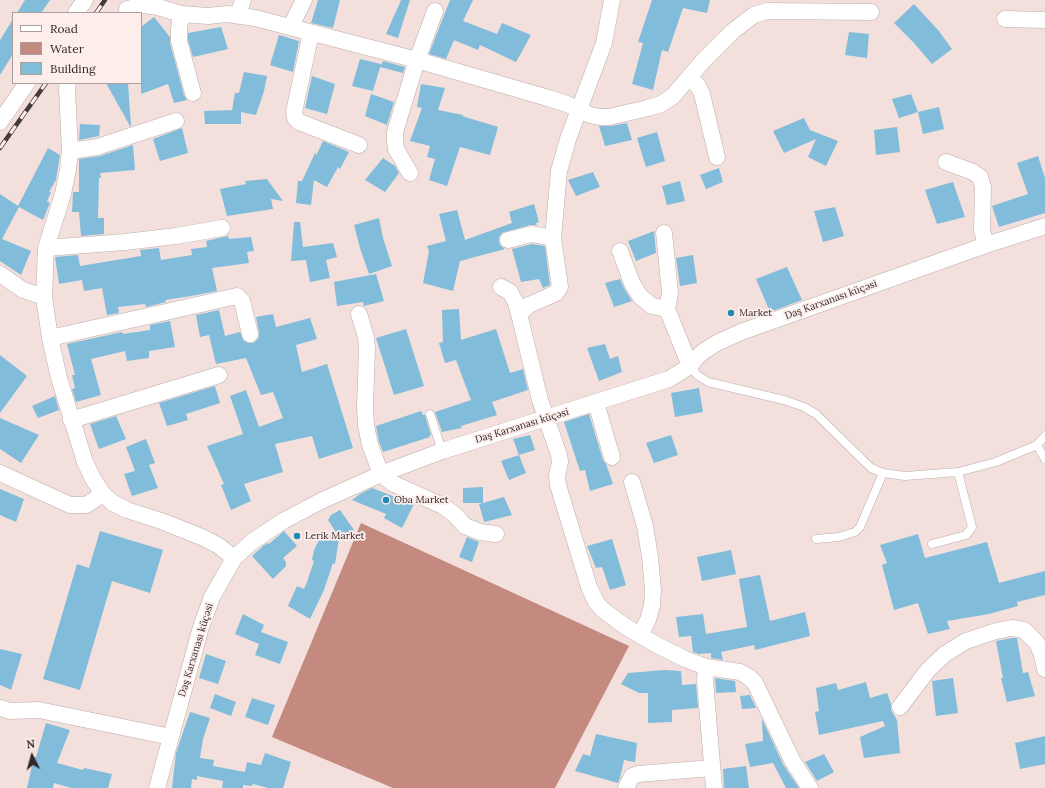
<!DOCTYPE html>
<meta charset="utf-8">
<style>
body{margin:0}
#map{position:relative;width:1045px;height:788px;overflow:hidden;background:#f3e0dd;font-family:Lora,serif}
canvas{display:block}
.legend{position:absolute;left:12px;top:12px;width:130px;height:72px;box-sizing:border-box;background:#fdeeeb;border:1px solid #ab9f9d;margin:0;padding:5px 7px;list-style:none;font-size:12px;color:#302928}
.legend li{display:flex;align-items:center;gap:8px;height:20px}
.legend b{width:20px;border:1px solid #ab9f9d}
.north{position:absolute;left:12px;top:736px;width:40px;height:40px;-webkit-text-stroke:3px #fdeeeb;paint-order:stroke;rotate:354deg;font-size:11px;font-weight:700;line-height:16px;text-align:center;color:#302928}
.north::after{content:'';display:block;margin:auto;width:14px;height:18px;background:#302928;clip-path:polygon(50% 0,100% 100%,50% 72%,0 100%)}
</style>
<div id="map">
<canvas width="1045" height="788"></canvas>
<ul class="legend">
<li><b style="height:5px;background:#fff"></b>Road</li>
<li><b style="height:11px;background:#c4897f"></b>Water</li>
<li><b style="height:11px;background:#81bcda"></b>Building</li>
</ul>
<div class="north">N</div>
</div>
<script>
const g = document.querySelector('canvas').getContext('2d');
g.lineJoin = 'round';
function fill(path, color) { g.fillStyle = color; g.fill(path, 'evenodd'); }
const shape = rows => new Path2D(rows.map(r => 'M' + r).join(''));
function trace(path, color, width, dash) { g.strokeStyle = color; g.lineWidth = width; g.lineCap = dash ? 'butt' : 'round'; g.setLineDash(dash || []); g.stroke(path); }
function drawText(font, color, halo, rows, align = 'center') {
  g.font = font + ' Lora,serif'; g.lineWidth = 3.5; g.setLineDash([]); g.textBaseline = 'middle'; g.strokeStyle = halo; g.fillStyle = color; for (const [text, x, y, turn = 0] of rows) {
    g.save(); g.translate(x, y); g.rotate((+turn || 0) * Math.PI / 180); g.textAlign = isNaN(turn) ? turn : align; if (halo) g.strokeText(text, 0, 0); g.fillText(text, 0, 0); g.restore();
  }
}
const water = shape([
 [361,523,629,646,555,788,393,788,272,737]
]);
const building = shape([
 [25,0,50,0,41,13,17,13],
 [318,0,340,0,333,28,311,23],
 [401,0,410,0,398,38,386,34],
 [450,0,473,0,463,21,497,34,502,23,531,35,516,62,480,45,478,50,454,40,446,59,429,54],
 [652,0,710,0,707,13,683,8,668,52,662,50,653,90,632,84,643,43,638,42],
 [914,4,938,30,952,49,932,64,913,42,894,23],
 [154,17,170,37,170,43,184,95,187,100,174,103,168,84,141,94,141,27],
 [13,19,13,54,0,75,0,40],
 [221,27,228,49,193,57,188,40,188,33],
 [849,32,869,34,867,58,845,55],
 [279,35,299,41,293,72,270,65],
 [360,59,381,64,373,91,352,86],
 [383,61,405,67,403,73,380,67],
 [244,72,267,76,264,91,256,115,241,112,241,124,205,124,204,111,235,110,232,110,235,93,239,93],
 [312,76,335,84,327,114,305,108],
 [106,83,128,83,131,126,130,126],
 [421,84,445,88,438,110,463,115,462,116,498,127,490,155,460,147,447,186,429,180,435,159,427,157,430,146,410,141,422,108,417,107],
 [371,94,394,102,387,125,365,116],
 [911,94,918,112,899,118,892,99],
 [939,107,944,129,923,134,918,112],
 [804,118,810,130,838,141,826,166,808,157,816,139,784,153,773,131],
 [627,123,632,140,605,146,599,126,611,126],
 [80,124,100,125,99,136,79,140],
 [897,127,900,152,876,155,874,130],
 [182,128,188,153,160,161,153,139],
 [657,132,665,161,646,167,637,138],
 [323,141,349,152,340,169,338,167,327,187,314,180,311,205,296,203,298,181,302,181,315,153,316,153,316,156],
 [133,145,135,170,100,173,101,178,99,178,98,218,104,218,104,234,81,236,79,212,72,212,73,192,79,192,79,159,100,156],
 [48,148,60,155,56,180,49,192,51,192,47,201,50,203,43,220,19,207,2,239,31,251,21,275,0,261,0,194,18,206],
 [1038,156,1045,178,1045,213,999,227,992,206,1028,194,1017,163],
 [383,158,395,166,399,173,385,192,365,180],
 [719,168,723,182,706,189,700,175],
 [593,172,600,187,576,196,568,180],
 [267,179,283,201,271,199,273,209,227,216,220,189,246,184,245,181],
 [680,181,685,201,667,205,662,186],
 [953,182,965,217,937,224,925,190],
 [534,204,539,222,536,223,537,225,530,225,502,233,499,237,499,242,501,246,505,249,460,261,453,291,423,283,429,251,427,246,446,241,439,214,457,210,465,240,512,223,509,212],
 [835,207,844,236,823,242,814,211],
 [379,218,383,238,392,266,369,274,360,248,354,225],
 [294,222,300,222,303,247,333,243,337,257,326,260,330,278,310,282,306,260,291,261],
 [654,231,656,253,636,261,628,241],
 [228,236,229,239,251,237,254,251,247,252,249,263,212,268,217,291,191,296,165,300,166,302,146,307,145,304,118,307,119,313,107,315,102,288,84,291,82,280,59,284,55,257,78,255,80,266,141,256,140,250,159,248,161,260,192,255,191,249,207,247,206,241],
 [532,244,545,246,550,285,543,288,539,279,521,282,512,249],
 [693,255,697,283,680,286,676,258],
 [787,267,802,300,770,312,756,279],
 [376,274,384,301,364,306,363,302,337,306,334,282],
 [620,279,624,288,632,301,614,307,605,283],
 [459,309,461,340,496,329,510,373,523,369,528,390,492,402,497,415,461,426,462,428,442,432,435,412,471,400,456,360,445,363,439,343,443,342,442,310],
 [219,310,225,336,240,332,243,340,248,343,253,343,256,341,259,337,259,332,256,317,273,314,276,327,310,318,317,339,296,345,302,372,327,364,353,448,319,459,312,436,275,444,283,472,244,484,251,501,231,510,221,485,224,484,207,446,243,434,230,396,246,390,259,427,283,418,273,392,261,395,246,358,216,364,209,335,200,337,196,315],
 [170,321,175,347,149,351,149,358,127,361,125,351,91,359,101,395,76,402,72,389,75,388,72,375,75,375,67,344,122,332,123,334,150,330,150,325],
 [406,329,424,386,394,395,376,338],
 [605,344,610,359,618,356,622,372,599,381,587,348],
 [0,355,27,376,0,413],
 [215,386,220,403,186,414,188,420,167,426,159,403],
 [699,388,703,412,675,417,671,393],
 [55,396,59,410,38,418,32,406],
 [421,411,423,415,425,415,431,435,429,436,430,437,383,452,379,442,376,426],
 [589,414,603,460,606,464,613,484,590,491,585,470,580,471,564,422],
 [116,416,126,439,99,449,90,424],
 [0,418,39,435,21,463,0,449],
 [530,435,535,450,519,455,513,439],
 [671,435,678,455,654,463,646,443],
 [146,439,155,463,149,465,158,488,132,496,124,474,135,471,126,447],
 [519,455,526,473,509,480,501,461],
 [483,487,483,503,463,503,463,488],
 [372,488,395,497,396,495,414,504,402,528,384,518,386,514,352,500,360,494],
 [0,489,24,499,16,522,0,515],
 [504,497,512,515,484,522,479,504],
 [340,510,354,530,341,540,328,520,331,515],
 [100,531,163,550,150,593,112,581,80,690,43,679,77,564,89,568],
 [284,531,297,546,283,558,286,562,286,566,273,579,252,556,264,545,268,543,269,544],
 [918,534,925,558,987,542,999,583,1045,571,1045,595,1017,602,1018,606,989,614,947,621,950,629,928,634,918,603,894,610,882,565,887,563,880,545],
 [321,536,339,538,335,564,333,563,324,590,310,619,288,606,297,586,304,589,306,584,306,585,314,561,312,560,314,550],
 [467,537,479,542,472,562,459,557],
 [612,539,626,585,610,590,602,567,596,568,587,546],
 [731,550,736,574,702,581,697,557],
 [760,575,770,621,805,612,810,636,755,650,754,645,721,652,723,660,711,658,711,653,699,654,693,652,691,636,679,637,676,617,703,614,706,634,747,627,739,579],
 [243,614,264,625,261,632,288,642,280,664,255,655,259,644,235,634],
 [1012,638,1017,638,1023,673,1028,672,1035,696,1007,702,1001,678,1003,678,996,641],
 [0,649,22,654,11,690,0,685],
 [206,654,226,661,218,684,199,678],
 [665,670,681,671,682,685,696,684,698,708,672,710,672,722,648,723,648,693,639,693,621,684,628,673],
 [715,678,735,681,736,692,716,693],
 [953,678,958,713,936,716,932,681],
 [866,682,870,698,887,693,891,704,891,710,897,720,900,753,864,758,860,737,885,726,883,721,819,735,815,712,819,711,816,688,836,683,838,690],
 [215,694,236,702,231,716,210,708],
 [750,695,756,708,742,709,740,696],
 [252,698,275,705,268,725,245,717],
 [190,712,210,718,203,739,200,758,214,760,213,766,245,772,247,762,261,765,265,753,291,762,283,788,268,788,253,784,252,786,243,785,243,788,222,788,223,781,197,776,197,780,192,779,191,788,172,788,176,753],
 [762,719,783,764,799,788,786,788,773,763,750,767,745,744,763,741],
 [46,723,70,730,57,763,83,770,84,768,112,774,108,788,71,788,54,783,53,788,27,788,34,757,36,757],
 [596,734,637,743,635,762,624,760,620,778,618,783,575,771,583,754,590,756],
 [1045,736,1045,764,1020,769,1015,743],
 [824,754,834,772,817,781,805,762],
 [746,766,749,788,724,788,723,769]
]);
const service = shape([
 [690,366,697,375,708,382,784,400,804,407,816,414,871,468,883,473,905,476,958,472,996,462,1037,445,1045,436],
 [430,414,442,451],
 [1037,445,1045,459],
 [816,539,839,537,855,532,860,527,883,473],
 [932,544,966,535,972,527,958,472]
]);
const minor = shape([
 [612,0,604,43,568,139,559,171,553,238,560,287,556,293,529,305,519,314,540,400,559,455,560,462,557,476,558,485,589,587,596,602,603,610,626,627,657,645,685,659,706,667,740,672,749,677,755,683,792,760,810,788],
 [127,9,144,5,158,7,181,14,208,16,227,14,255,18,417,60,548,98,567,104,590,115,600,117,609,117,648,108,661,104,673,96,703,61,733,31,754,15,767,11,871,12],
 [76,13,85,0],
 [181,14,179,29,179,41,193,93],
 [238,15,243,0],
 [1005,19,1045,20],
 [291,26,304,0],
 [311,33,294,112,295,118,299,122,359,145],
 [689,77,698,86,702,94,717,157],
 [68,83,67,89,70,151,68,169,63,194,46,248,44,297,50,338,59,378,85,462,93,479,103,494,113,503,127,510,164,522,204,538,219,546,234,558],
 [0,122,27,83],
 [70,151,97,147,176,121],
 [946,162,973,172,980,177,983,187,982,230,986,245],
 [410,173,396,149,395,141,395,132,417,60,435,11],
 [664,233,670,293,667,309,690,366],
 [508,240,532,234,553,238],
 [46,248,125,242,176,236,222,228],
 [620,251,632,283,640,296,652,306,667,309],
 [0,274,23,290,44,297],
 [501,287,510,292,516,303,519,314],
 [359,314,366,337,367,348,365,407,366,425,370,445,381,474,392,483,443,506,455,515,465,526,480,532,496,534],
 [50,338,237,296,242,301,250,334],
 [596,403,612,457],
 [71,420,219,375],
 [0,473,70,505,86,505,103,494],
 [632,482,645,526,650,557,653,590,652,605,648,620,640,635],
 [706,667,705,681,714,788],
 [900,707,928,670,945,654,966,641,996,631,1012,628,1024,630,1037,643,1042,655,1045,669],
 [0,708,10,711,39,710,171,737],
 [157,788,201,627,212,597,234,558,253,541,283,521,321,501,381,474,442,451,669,379,690,366,696,358,704,351,717,343,741,332,986,245,1045,226],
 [626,788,632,776,638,774,712,768]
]);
const rail = shape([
 [96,13,105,0],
 [0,148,46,83]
]);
const markers = [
 [731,313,4,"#2289b1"],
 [386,500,4,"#2289b1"],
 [297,536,4,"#2289b1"]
];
const streetNames = [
 ["Daş Karxanası küçəsi",831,300,-20],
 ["Daş Karxanası küçəsi",522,426,-17],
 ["Daş Karxanası küçəsi",196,650,-73]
];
const poiNames = [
 ["Market",739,313],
 ["Oba Market",394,500],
 ["Lerik Market",305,536]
];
fill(water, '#c4897f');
fill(building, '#81bcda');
trace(service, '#bdaca9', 9);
trace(minor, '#bdaca9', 17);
trace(service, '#fff', 8);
trace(minor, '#fff', 16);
trace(rail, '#453d3c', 4.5);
trace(rail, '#fdeeeb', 3, [9]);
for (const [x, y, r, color] of markers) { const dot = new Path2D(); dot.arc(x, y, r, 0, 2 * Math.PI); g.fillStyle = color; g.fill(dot); trace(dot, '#fdeeeb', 1.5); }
drawText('10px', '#302928', '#fdeeeb', streetNames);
drawText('10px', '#302928', '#fdeeeb', poiNames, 'left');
</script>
